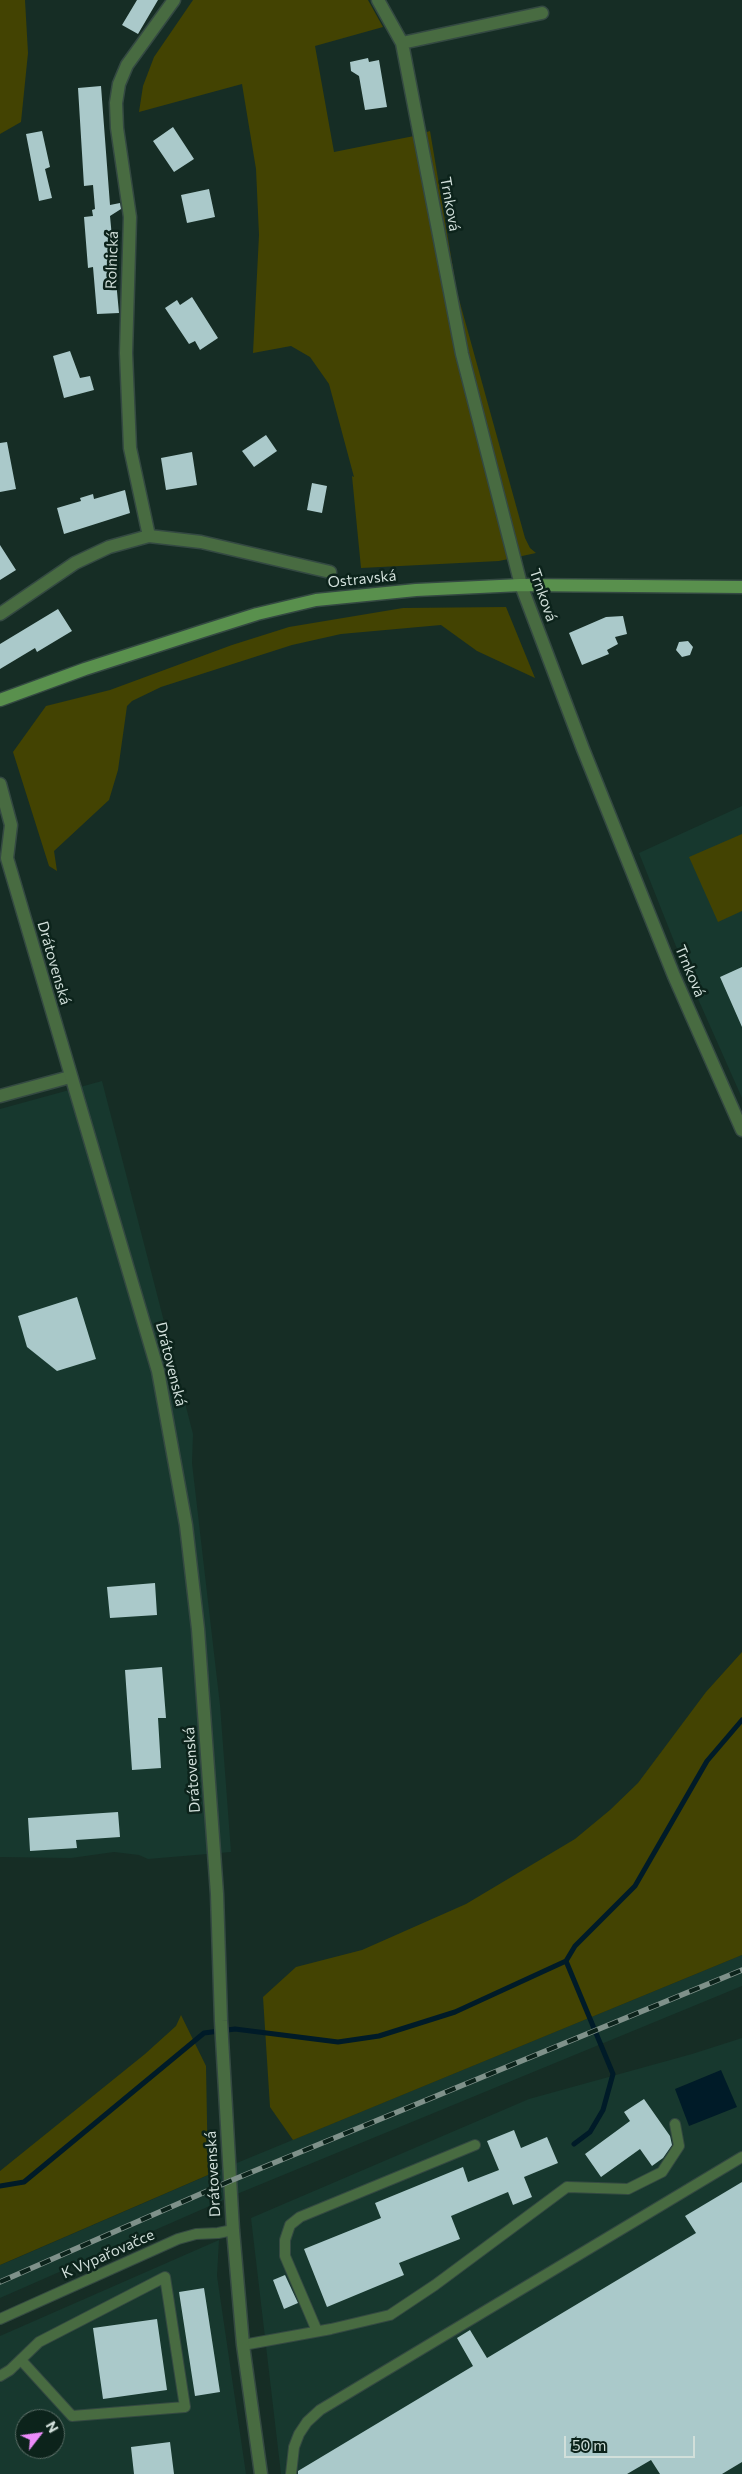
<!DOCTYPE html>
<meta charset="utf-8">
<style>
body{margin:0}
#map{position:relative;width:742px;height:2474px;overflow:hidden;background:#162d25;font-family:Commissioner,sans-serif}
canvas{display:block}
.north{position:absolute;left:15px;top:2409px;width:50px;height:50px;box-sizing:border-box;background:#0c231b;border:1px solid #5b6e67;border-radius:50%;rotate:60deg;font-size:14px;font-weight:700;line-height:20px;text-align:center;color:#d1dfda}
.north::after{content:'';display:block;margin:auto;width:18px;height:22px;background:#ec8cfa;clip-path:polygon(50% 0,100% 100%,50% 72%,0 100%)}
.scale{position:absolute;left:564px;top:2436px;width:131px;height:22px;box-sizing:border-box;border:2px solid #d1dfda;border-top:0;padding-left:6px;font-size:15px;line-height:18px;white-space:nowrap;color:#d1dfda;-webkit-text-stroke:4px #0c231b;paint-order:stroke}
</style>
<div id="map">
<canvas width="742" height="2474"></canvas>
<div class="north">N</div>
<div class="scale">50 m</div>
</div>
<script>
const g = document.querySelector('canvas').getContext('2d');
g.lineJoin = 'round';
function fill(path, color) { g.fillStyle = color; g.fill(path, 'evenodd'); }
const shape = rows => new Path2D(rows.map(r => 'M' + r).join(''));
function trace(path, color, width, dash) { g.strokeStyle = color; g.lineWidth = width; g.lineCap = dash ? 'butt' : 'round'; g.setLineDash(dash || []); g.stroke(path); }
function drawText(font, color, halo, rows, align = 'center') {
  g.font = font + ' Commissioner,sans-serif'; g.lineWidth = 5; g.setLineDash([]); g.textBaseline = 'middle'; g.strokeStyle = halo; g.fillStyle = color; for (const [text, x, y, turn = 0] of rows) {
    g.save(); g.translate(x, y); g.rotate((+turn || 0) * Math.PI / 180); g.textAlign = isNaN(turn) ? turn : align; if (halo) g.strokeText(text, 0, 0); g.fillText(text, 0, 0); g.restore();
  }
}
const built = shape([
 [742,806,742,1098,687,974,639,853],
 [102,1081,193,1434,192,1463,220,1705,231,1852,148,1859,139,1855,114,1852,71,1858,0,1857,0,1109],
 [742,1955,742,1986,237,2194,0,2298,0,2265,10,2261,227,2167],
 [742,2038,742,2474,281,2474,251,2218,529,2099,692,2054],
 [219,2240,217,2276,246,2474,0,2474,0,2336],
 [25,2419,55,2419,55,2449,25,2449]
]);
const green = shape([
 [0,0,25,0,28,53,21,122,0,134],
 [193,0,368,0,383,27,315,46,334,152,414,136,430,131,457,292,525,538,530,548,536,553,499,561,361,568,352,476,354,477,329,384,310,357,291,346,253,353,259,235,256,169,242,84,139,112,143,86,154,57],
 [506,607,535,678,477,651,441,625,341,634,292,645,161,687,132,701,127,706,118,770,109,800,54,851,57,871,49,866,13,752,46,706,110,690,232,645,289,627,403,608],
 [742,834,742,911,718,922,689,857],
 [742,1652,742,1955,293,2140,270,2107,263,1997,296,1967,362,1950,466,1904,575,1839,610,1810,638,1783,706,1692],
 [181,2015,206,2066,208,2175,0,2265,0,2171,145,2054,176,2026]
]);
const water = shape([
 [721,2070,737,2107,689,2126,675,2089]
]);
const stream = shape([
 [574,2144,590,2132,603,2110,613,2074,566,1961,575,1946,635,1886,707,1761,742,1720],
 [0,2186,24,2182,204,2033,235,2029,338,2042,379,2036,455,2012,566,1961]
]);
const building = shape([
 [137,0,158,0,138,34,122,25],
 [368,58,369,62,379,60,387,107,365,110,359,76,351,71,350,62],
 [101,86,110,205,120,203,121,209,110,216,119,313,97,314,93,267,88,268,84,217,93,216,92,210,95,209,93,185,84,186,78,88],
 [173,127,194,159,174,172,153,141],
 [42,131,50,167,45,169,52,198,39,201,26,134],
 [209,189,215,217,187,223,181,195],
 [192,297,218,338,200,350,195,341,189,344,165,308,177,300,180,305],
 [70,351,80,378,90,376,94,390,64,398,53,356],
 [266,435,277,451,254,467,242,451],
 [7,442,16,489,0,492,0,443],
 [192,452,197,485,166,490,161,458],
 [312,483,327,486,322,513,307,510],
 [125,490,130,513,64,534,57,508,81,501,80,498,93,494,94,499],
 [0,545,16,570,0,580],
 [58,609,72,631,37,652,35,648,0,669,0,644],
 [623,616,627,634,615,637,618,644,607,650,609,654,582,665,569,633,606,617],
 [688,641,693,647,690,655,682,657,676,650,679,642],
 [742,967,742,1027,720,977],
 [77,1297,96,1359,57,1371,27,1347,18,1316],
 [155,1583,157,1615,110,1618,107,1587],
 [162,1667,166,1718,158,1718,161,1768,132,1770,125,1670],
 [118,1812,120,1837,76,1840,77,1848,30,1851,28,1818],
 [644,2099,670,2136,672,2145,663,2158,652,2166,640,2149,601,2177,585,2154,630,2121,624,2112],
 [514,2130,521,2148,547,2137,558,2163,524,2177,532,2197,513,2205,508,2192,451,2216,460,2239,399,2263,404,2275,327,2307,304,2249,381,2218,375,2203,463,2167,468,2182,499,2170,487,2141],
 [742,2182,742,2462,722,2474,660,2474,651,2460,627,2474,298,2474,298,2471,473,2366,457,2338,470,2330,487,2358,696,2233,685,2216],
 [285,2275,298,2303,284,2309,273,2280],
 [204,2288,220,2392,195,2396,179,2292],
 [157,2319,167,2390,103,2399,93,2328],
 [170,2442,174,2474,134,2474,131,2447]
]);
const service = shape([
 [0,2319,178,2239,196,2234,218,2233,233,2230],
 [317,2331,285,2256,285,2240,290,2225,300,2217,475,2145],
 [243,2345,331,2329,390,2315,435,2285,567,2187,628,2189,662,2172,679,2146,675,2124],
 [0,2376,10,2370,39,2342,165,2277,185,2407,72,2416,21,2360],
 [291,2474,294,2447,299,2434,307,2422,320,2410,742,2157]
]);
const minor = shape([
 [378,0,402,43,462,354,521,585,583,749,674,976,742,1130],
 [402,43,542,13],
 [149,536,130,448,126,353,130,217,117,128,116,103,119,84,127,65,174,0],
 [0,614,75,563,109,547,149,536,201,542,330,572],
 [0,1096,70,1077]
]);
const tertiary = shape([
 [0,784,11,825,7,858,158,1371,186,1525,198,1629,217,1894,221,2021,233,2230,243,2345,261,2474]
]);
const secondary = shape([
 [0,700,85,669,203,631,257,614,316,600,416,590,521,585,742,587]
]);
const rail = shape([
 [0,2282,230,2181,742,1970]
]);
const streetNames = [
 ["Trnková",450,204,80],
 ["Rolnická",112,260,-88],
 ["Ostravská",362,579,-6],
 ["Trnková",543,595,71],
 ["Drátovenská",54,963,74],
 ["Trnková",690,971,67],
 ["Drátovenská",171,1364,76],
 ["Drátovenská",192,1770,-94],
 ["Drátovenská",213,2174,-93],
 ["K Vypařovačce",108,2254,-24]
];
fill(built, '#17382e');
fill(green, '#434302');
fill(water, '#001b28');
trace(stream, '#001b28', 5);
fill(building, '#aac9ca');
trace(service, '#344942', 12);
trace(minor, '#344942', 15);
trace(tertiary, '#344942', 15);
trace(secondary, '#344942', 15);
trace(service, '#486b41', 10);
trace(minor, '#486b41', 12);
trace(tertiary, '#486b41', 12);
trace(secondary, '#59904d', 12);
trace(rail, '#7f918a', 5.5);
trace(rail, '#0c231b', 4, [11]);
drawText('15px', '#d1dfda', '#0c231b', streetNames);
</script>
